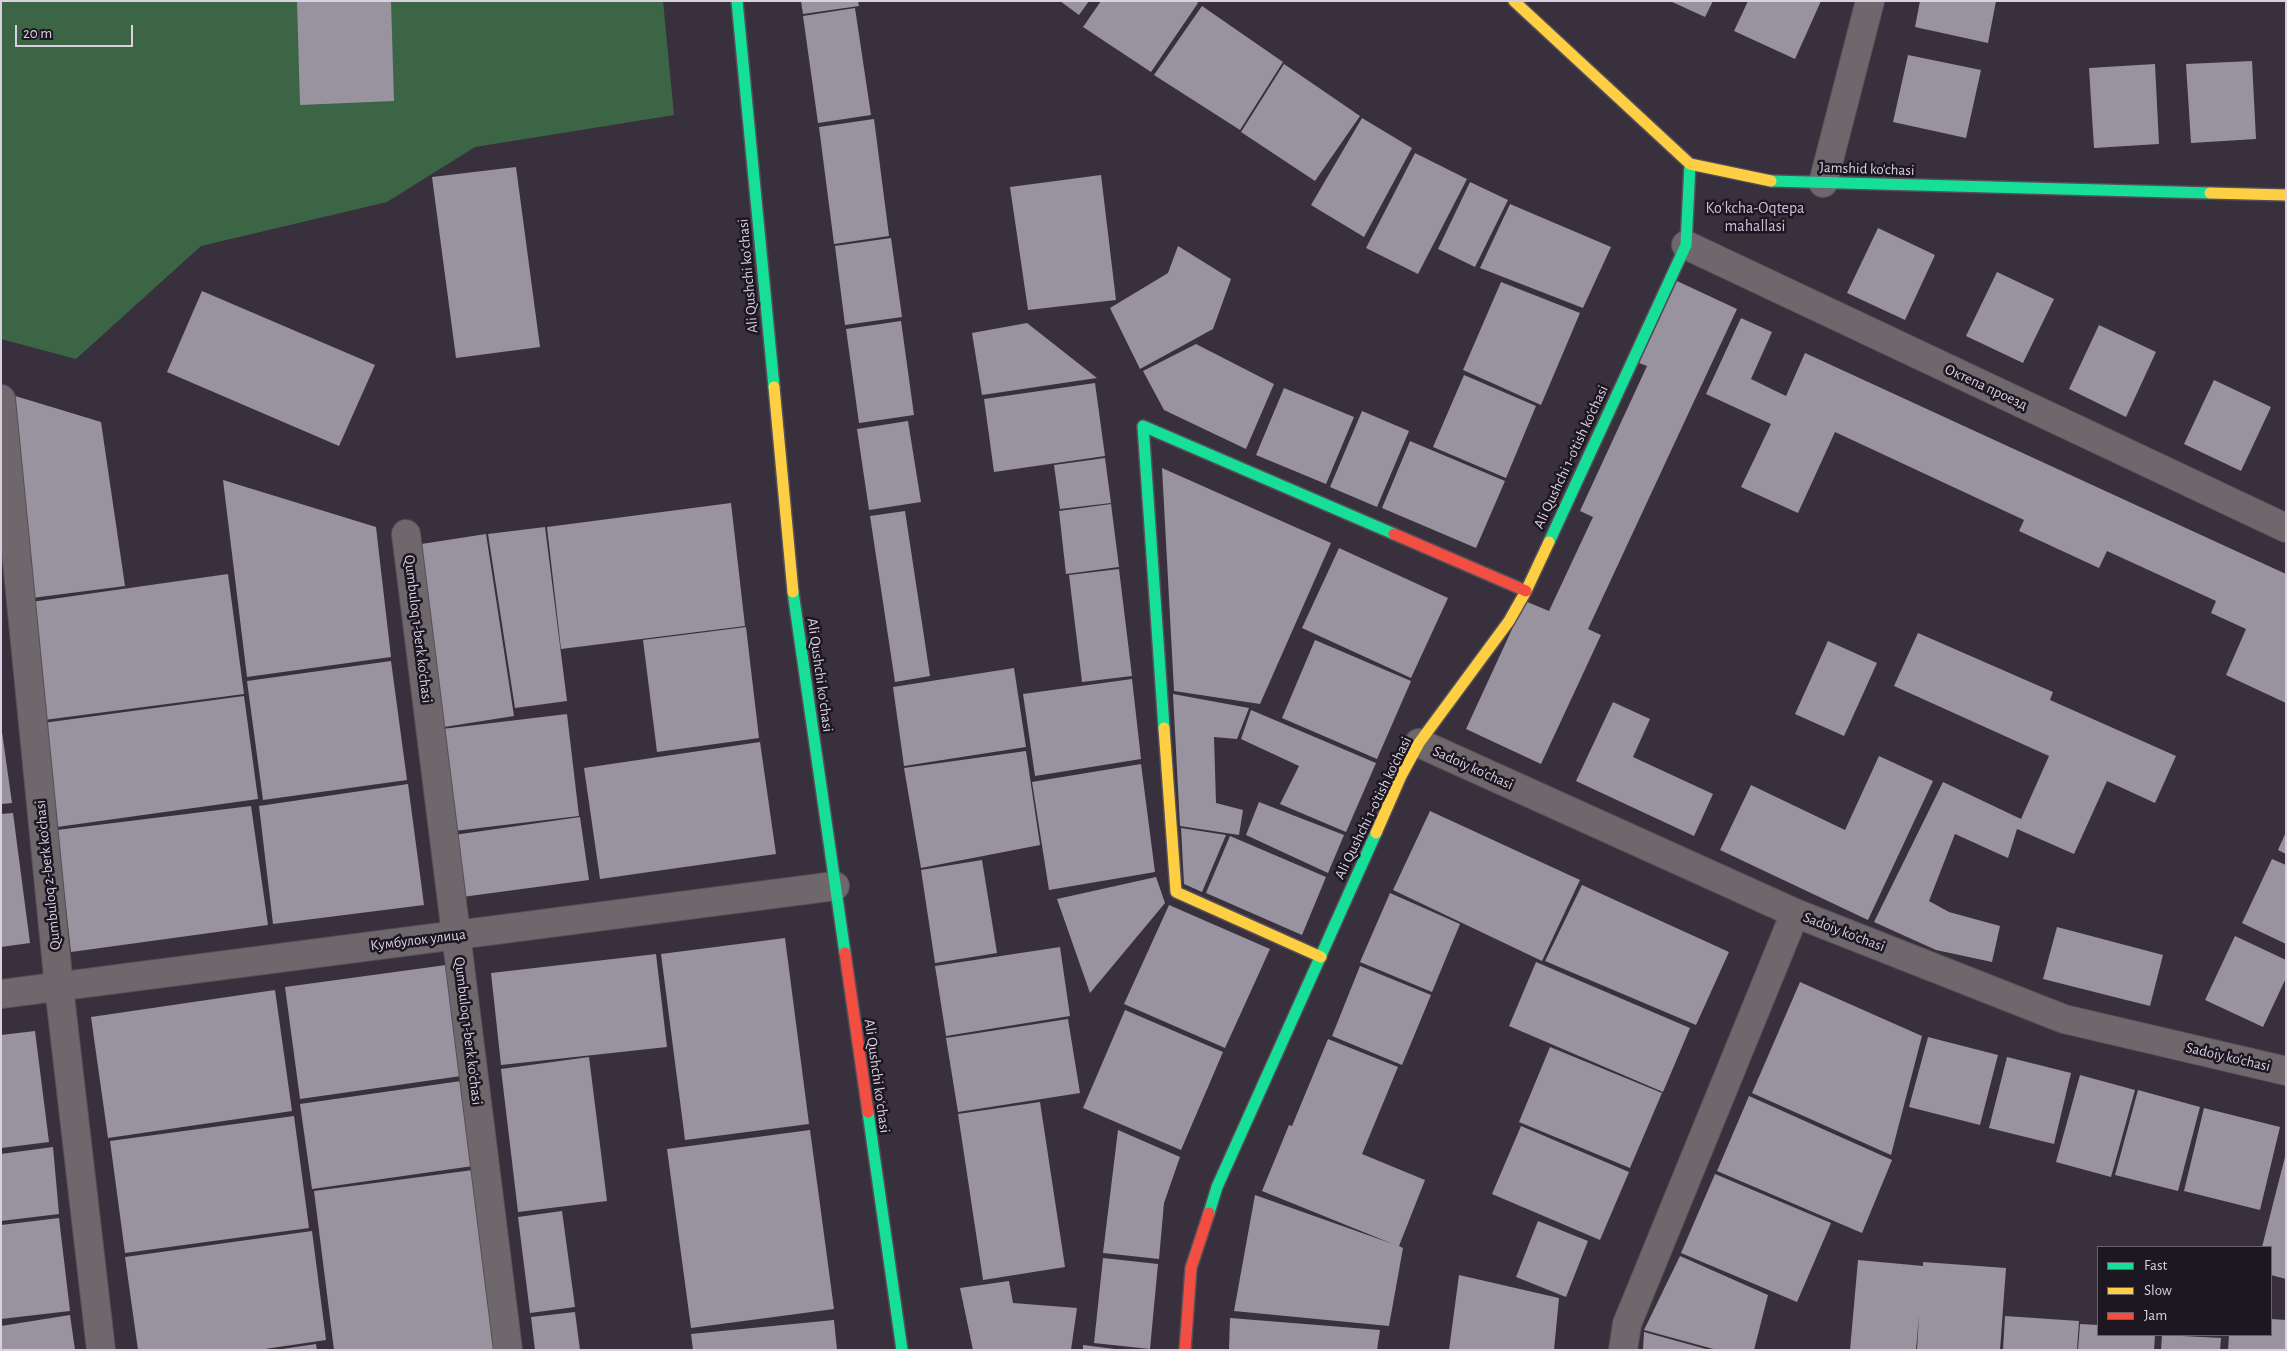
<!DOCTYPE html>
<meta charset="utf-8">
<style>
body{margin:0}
#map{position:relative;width:2287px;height:1351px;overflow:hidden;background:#38313d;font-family:"Alegreya Sans",sans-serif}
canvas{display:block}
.frame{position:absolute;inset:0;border:2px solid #d9d1e0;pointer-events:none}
.legend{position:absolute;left:2097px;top:1246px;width:175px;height:90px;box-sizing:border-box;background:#1d1722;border:1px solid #68616e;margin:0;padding:6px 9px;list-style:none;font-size:15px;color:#d9d1e0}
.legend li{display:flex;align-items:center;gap:10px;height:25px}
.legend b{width:25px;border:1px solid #68616e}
.scale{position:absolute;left:15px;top:25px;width:118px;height:22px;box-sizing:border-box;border:2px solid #d9d1e0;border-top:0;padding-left:6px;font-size:15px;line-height:18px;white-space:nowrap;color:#d9d1e0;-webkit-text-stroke:4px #1d1722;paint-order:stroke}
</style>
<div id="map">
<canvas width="2287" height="1351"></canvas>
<div class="frame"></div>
<ul class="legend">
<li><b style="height:6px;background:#16e098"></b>Fast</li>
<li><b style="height:6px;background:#ffcf43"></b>Slow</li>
<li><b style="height:6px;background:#f24e42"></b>Jam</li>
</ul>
<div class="scale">20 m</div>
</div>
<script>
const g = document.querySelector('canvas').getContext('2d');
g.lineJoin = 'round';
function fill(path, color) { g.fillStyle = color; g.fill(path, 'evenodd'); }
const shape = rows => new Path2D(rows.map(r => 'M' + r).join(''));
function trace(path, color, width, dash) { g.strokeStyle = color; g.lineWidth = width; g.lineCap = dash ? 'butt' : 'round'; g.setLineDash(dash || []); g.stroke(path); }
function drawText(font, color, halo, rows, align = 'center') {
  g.font = font + ' "Alegreya Sans",sans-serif'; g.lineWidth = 5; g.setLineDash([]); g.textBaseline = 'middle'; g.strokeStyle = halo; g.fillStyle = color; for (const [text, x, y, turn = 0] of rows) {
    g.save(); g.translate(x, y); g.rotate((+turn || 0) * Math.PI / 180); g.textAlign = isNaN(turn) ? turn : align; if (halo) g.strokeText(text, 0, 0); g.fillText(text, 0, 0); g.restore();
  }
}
const forest = shape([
 [1,1,663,1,674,115,475,147,387,202,201,246,76,359,1,339]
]);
const building = shape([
 [297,1,391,1,394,101,300,105],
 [801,1,858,1,859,6,803,14],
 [1060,1,1089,1,1079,15],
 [1101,1,1196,1,1198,3,1151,72,1083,27],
 [1670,1,1713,1,1705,17],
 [1748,1,1821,1,1795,59,1734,31],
 [1920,1,1996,1,1988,43,1915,27],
 [1202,6,1283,62,1240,130,1154,75],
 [855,8,871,115,818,123,803,16],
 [1908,55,1981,70,1966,138,1893,122],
 [2252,61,2256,139,2191,143,2186,64],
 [1284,64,1360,116,1315,181,1241,132],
 [2155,64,2159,144,2094,148,2089,68],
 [1362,118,1412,148,1364,237,1311,205],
 [874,119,889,236,834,244,819,127],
 [1415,153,1467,179,1418,274,1366,248],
 [516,167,540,347,456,358,432,177],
 [1101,175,1116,300,1028,310,1010,187],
 [1470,182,1508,200,1475,267,1438,249],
 [1510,204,1611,247,1583,308,1480,268],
 [1878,228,1935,255,1905,320,1847,293],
 [891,238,902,317,845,325,835,246],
 [1178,246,1231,279,1213,329,1140,369,1110,308,1168,273],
 [1997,272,2054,299,2023,363,1966,336],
 [1677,281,1737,309,1588,629,1601,635,1541,764,1466,729,1525,601,1549,611,1593,517,1580,511,1647,366,1639,363],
 [1501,282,1580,313,1541,405,1463,370],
 [202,291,375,365,339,446,167,372],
 [1741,318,1772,332,1751,379,1786,396,1805,353,2286,574,2286,703,2226,675,2246,629,2211,613,2216,601,2107,551,2099,568,2019,531,2024,520,1835,432,1798,513,1741,487,1771,424,1706,394],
 [901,321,914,415,859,423,846,329],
 [1027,323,1097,378,982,395,972,333],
 [2099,325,2156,352,2126,417,2069,389],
 [1196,344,1274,384,1246,449,1164,410,1143,371],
 [1464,375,1536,406,1506,478,1433,447],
 [2214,380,2271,407,2241,471,2184,444],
 [1095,383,1105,456,994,472,984,399],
 [1284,388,1354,417,1326,484,1256,455],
 [12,395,101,422,125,586,32,598],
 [1362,411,1409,431,1377,507,1330,487],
 [908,421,921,502,869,510,857,429],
 [1410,441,1505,481,1476,548,1382,508],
 [1105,458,1111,503,1060,509,1054,465],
 [1162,468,1331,543,1260,704,1174,691],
 [223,480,376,527,391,657,247,677],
 [731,503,745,626,561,649,547,527],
 [1111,504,1119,567,1066,574,1059,511],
 [905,511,930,676,895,682,870,516],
 [545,527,567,701,515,708,488,534],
 [486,534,514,716,444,727,415,545],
 [1339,548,1448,598,1411,678,1302,628],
 [1119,569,1132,676,1082,682,1069,575],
 [228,574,244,694,44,720,31,602],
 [746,627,759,738,657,752,643,640],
 [1918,633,2053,692,2050,700,2176,756,2155,803,2107,781,2074,854,2017,829,2008,858,1955,834,1929,901,1949,912,2000,926,1992,962,1936,950,1874,922,1943,782,2021,819,2049,756,1894,686],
 [1315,640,1411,681,1377,759,1282,718],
 [1828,641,1877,663,1844,736,1795,714],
 [391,661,407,780,263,800,247,681],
 [1014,668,1026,747,904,766,893,687],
 [1132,679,1141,759,1035,776,1023,694],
 [1173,694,1249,708,1237,739,1214,737,1216,803,1243,810,1239,835,1180,826],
 [244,696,258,799,57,827,43,723],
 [1613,702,1650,719,1633,757,1713,794,1694,836,1576,781],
 [1251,710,1376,763,1346,832,1280,804,1299,766,1241,739],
 [567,714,579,816,454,831,442,729],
 [1,725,12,803,1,804],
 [760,742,776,854,600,879,584,768],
 [1026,751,1040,845,921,868,904,768],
 [1879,756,1933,781,1868,920,1720,850,1751,785,1845,830],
 [1141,764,1155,872,1049,890,1032,782],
 [408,784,424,905,273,924,259,806],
 [1259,802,1344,835,1328,873,1246,835],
 [251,806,268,925,71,952,57,830],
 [1430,811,1580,880,1542,961,1393,890],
 [13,813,30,943,1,947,1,814],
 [580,817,589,880,462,897,454,835],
 [1181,828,1226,835,1202,892,1184,884],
 [2286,832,2286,854,2278,850],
 [1230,836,1326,877,1302,935,1206,893],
 [2272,859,2286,865,2286,944,2242,923],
 [982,860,997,953,935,963,921,870],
 [1156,877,1165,903,1090,993,1057,899],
 [1582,885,1729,952,1696,1025,1545,961],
 [1390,893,1460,924,1432,992,1360,962],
 [1169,905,1270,949,1225,1048,1124,1004],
 [2057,927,2163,955,2150,1006,2043,979],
 [2235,936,2286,960,2286,978,2263,1027,2205,1000],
 [785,938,809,1124,685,1140,661,954],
 [1060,947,1070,1016,946,1036,935,966],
 [656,954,667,1047,501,1065,491,973],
 [1536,962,1690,1028,1663,1092,1509,1026],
 [446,965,461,1076,300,1099,285,987],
 [1360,966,1431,995,1402,1065,1332,1036],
 [1800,982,1922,1036,1891,1155,1752,1093],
 [275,990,292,1111,108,1138,91,1017],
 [1125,1010,1223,1052,1181,1150,1083,1108],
 [1068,1019,1080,1093,958,1112,946,1038],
 [35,1031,49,1142,1,1148,1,1035],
 [1928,1037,1998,1055,1980,1125,1909,1107],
 [1328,1039,1398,1067,1362,1154,1425,1180,1399,1246,1403,1248,1389,1326,1234,1311,1255,1195,1393,1244,1262,1191,1289,1125,1292,1126],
 [1550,1047,1662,1093,1630,1168,1519,1122],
 [589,1057,607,1201,518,1212,501,1069],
 [2007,1057,2071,1073,2054,1144,1989,1128],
 [2080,1075,2135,1090,2111,1177,2056,1162],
 [461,1081,473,1166,312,1189,300,1104],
 [2138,1090,2200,1107,2178,1191,2115,1175],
 [1749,1096,1892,1160,1862,1233,1717,1171],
 [1040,1102,1065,1267,983,1280,958,1114],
 [2204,1108,2280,1127,2260,1210,2184,1191],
 [294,1116,309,1228,125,1253,110,1141],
 [1521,1126,1629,1172,1600,1240,1492,1194],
 [810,1130,834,1309,691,1328,667,1149],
 [1118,1130,1180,1157,1164,1203,1159,1259,1103,1253],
 [53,1147,59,1214,1,1221,1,1154],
 [2286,1153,2286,1279,2271,1275,2271,1247,2262,1247],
 [473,1170,496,1350,334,1350,314,1191],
 [1715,1174,1831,1223,1797,1302,1681,1253],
 [562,1211,575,1307,530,1313,518,1217],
 [59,1218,70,1311,1,1319,1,1225],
 [1538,1221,1588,1241,1566,1297,1516,1277],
 [312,1231,326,1340,258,1350,138,1350,125,1257],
 [1680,1256,1768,1295,1754,1350,1717,1350,1644,1330],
 [1103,1258,1158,1264,1150,1349,1094,1343],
 [1858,1260,1923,1266,1923,1262,2006,1268,2000,1350,1917,1350,1919,1315,1916,1350,1850,1350],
 [1459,1275,1559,1298,1554,1350,1449,1350],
 [1009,1281,1013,1303,1077,1308,1071,1350,973,1350,960,1288],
 [575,1312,580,1350,535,1350,531,1317],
 [70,1315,75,1350,1,1350,1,1326],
 [2005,1316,2079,1321,2077,1350,2003,1350],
 [1230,1318,1380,1330,1377,1350,1229,1350],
 [2271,1319,2286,1320,2286,1350,2228,1350,2229,1335,2271,1335],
 [834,1320,837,1350,693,1350,691,1334],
 [2080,1324,2098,1325,2098,1335,2155,1335,2154,1350,2078,1350],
 [1644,1332,1706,1349,1706,1350,1643,1350],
 [2162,1335,2221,1338,2220,1350,2161,1350],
 [316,1344,317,1350,282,1350,282,1349],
 [1083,1345,1115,1349,1115,1350,1083,1350]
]);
const street = shape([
 [1823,183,1870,1],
 [1686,245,2286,528],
 [1,399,59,987,101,1350],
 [406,534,508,1350],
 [1419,743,1795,913,2064,1019,2286,1071],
 [1,994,835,886],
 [1623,1350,1627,1324,1795,913]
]);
const fast = shape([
 [737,1,774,387],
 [1771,181,2210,193],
 [1549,542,1686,245,1690,164],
 [793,592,845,953],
 [1164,728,1143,426,1394,534],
 [868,1112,902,1350],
 [1209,1213,1217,1187,1376,833]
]);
const slow = shape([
 [1514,1,1690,164,1771,181],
 [2210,193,2286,195],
 [774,387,793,592],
 [1164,728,1176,892,1321,957],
 [1376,833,1401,776,1419,743,1509,621,1526,591,1549,542]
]);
const jam = shape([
 [1394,534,1526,591],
 [845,953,868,1112],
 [1185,1350,1191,1268,1209,1213]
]);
const streetNames = [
 ["Jamshid ko'chasi",1867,169,2],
 ["Ali Qushchi koʻchasi",748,276,-95],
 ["Октепа проезд",1986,387,25],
 ["Ali Qushchi 1-o'tish ko'chasi",1571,457,-65],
 ["Qumbuloq 1-berk ko'chasi",418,629,83],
 ["Ali Qushchi koʻchasi",820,675,82],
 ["Sadoiy ko'chasi",1473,768,24],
 ["Ali Qushchi 1-o'tish ko'chasi",1373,808,-64],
 ["Qumbuloq 2-berk ko'chasi",48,875,-96],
 ["Sadoiy ko'chasi",1844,932,21],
 ["Кумбулок улица",418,940,-7],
 ["Qumbuloq 1-berk ko'chasi",468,1031,83],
 ["Sadoiy ko'chasi",2228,1057,13],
 ["Ali Qushchi koʻchasi",877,1076,82]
];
const neighbourhoodNames = [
 ["Koʻkcha-Oqtepa",1755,208],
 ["mahallasi",1755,226]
];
fill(forest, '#3c6546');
fill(building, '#99929f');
trace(street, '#554f5a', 30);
trace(fast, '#554f5a', 14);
trace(slow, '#554f5a', 14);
trace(jam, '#554f5a', 14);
trace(street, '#6e686c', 28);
trace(fast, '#16e098', 11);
trace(slow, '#ffcf43', 11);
trace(jam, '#f24e42', 11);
drawText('15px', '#d9d1e0', '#1d1722', streetNames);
drawText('16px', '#d0c0de', '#1d1722', neighbourhoodNames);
</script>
